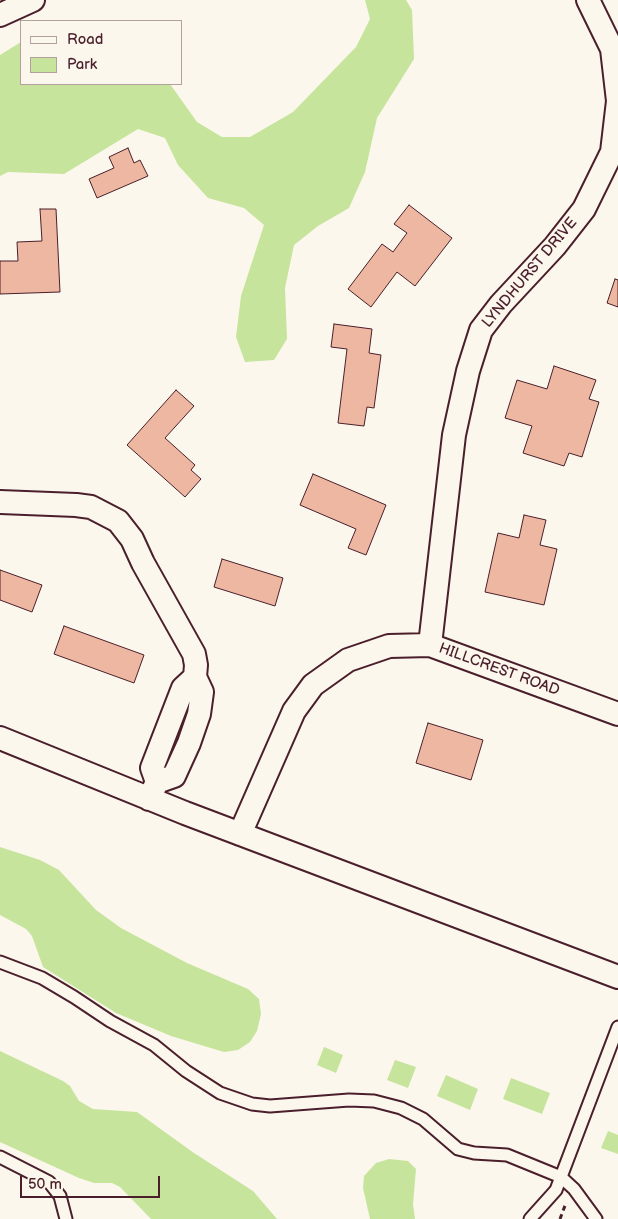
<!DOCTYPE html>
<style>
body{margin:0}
#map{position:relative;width:618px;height:1219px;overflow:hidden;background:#fbf7ec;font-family:"Balsamiq Sans",sans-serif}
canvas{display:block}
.legend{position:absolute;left:20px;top:20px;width:162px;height:65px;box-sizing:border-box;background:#fbf7ec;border:1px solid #b4a19f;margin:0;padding:6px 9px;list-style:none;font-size:15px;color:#4a1f2b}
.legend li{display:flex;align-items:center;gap:10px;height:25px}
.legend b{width:25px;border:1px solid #b4a19f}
.scale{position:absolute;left:20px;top:1176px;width:140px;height:22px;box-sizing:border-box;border:2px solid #4a1f2b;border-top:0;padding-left:6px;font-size:15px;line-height:18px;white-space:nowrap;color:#4a1f2b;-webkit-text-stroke:4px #fbf7ec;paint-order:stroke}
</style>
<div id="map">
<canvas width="618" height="1219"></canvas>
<ul class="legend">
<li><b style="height:6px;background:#fbf7ec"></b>Road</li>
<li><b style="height:14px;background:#c7e49c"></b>Park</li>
</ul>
<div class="scale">50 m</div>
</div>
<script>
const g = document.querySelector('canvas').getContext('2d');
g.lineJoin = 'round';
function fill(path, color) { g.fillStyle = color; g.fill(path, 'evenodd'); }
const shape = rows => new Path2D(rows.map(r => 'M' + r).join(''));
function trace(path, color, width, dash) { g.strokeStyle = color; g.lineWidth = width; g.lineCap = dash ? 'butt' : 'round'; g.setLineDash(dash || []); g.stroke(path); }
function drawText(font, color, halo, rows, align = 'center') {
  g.font = font + ' "Balsamiq Sans",sans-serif'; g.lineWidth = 4; g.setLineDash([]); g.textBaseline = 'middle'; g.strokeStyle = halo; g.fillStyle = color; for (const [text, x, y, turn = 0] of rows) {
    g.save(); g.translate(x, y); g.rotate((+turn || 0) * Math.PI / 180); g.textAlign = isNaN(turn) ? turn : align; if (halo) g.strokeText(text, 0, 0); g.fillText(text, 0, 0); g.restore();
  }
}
const green = shape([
 [365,0,406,0,412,10,414,59,377,118,365,172,349,208,318,226,294,245,285,288,287,339,274,360,245,362,236,337,241,296,264,225,244,208,208,198,178,165,165,138,138,129,64,174,8,172,0,176,0,55,21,42,21,84,170,84,197,122,222,137,250,137,293,112,356,47,370,19],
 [0,847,40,860,59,870,96,910,121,928,187,963,248,989,259,999,261,1014,257,1031,250,1042,238,1050,224,1052,171,1036,116,1013,43,967,32,936,26,929,0,915],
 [324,1047,343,1055,336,1073,317,1065],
 [0,1051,63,1081,70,1086,79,1101,93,1109,137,1112,194,1153,253,1191,277,1219,151,1219,120,1187,112,1183,94,1183,79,1178,0,1142],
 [395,1060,416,1067,408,1088,387,1080],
 [446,1075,478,1089,470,1110,437,1096],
 [511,1078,550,1093,542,1114,503,1099],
 [608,1131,618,1135,618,1154,601,1148],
 [389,1159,408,1161,416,1169,413,1204,415,1219,370,1219,363,1188,364,1176,376,1163]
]);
const building = shape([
 [128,148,134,163,140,160,148,176,97,198,89,179,114,168,109,157,128,148],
 [409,205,452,238,415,286,397,272,371,307,348,289,382,244,393,252,407,233,394,224,409,205],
 [40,209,56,209,60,292,0,294,0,261,18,261,17,242,42,241,40,209],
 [615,279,618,280,618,307,607,303,615,279],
 [334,324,372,329,369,353,381,355,374,408,367,407,364,426,338,423,347,349,331,347,334,324],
 [554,366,596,380,589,399,599,402,582,457,569,453,564,466,523,453,532,426,505,418,517,380,547,389,554,366],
 [176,390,194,406,165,438,195,465,191,470,201,479,185,497,127,445,176,390],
 [313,474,386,505,366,555,348,548,356,529,300,505,313,474],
 [524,515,546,520,540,545,557,549,544,605,485,592,498,533,519,538,524,515],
 [222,559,283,578,275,606,214,587,222,559],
 [0,570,42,585,32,612,0,600,0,570],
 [64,626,144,655,134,683,54,654,64,626],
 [428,723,483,740,471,780,416,763,428,723]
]);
const path = shape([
 [560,1219,566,1203]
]);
const service = shape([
 [0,962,42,978,74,997,110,1021,154,1045,186,1071,220,1093,252,1104,270,1106,349,1100,374,1101,401,1108,423,1119,458,1149,474,1153,507,1155,561,1177,574,1189,596,1219],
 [0,1157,49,1182,60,1196,66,1219],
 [530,1219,556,1190,618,1027]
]);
const minor = shape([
 [0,15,33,0],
 [0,502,76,505,91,507,118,521,132,539,143,563,194,654,196,665,195,677],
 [430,645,454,435,468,371,481,330,501,304,555,246,584,209,612,152,618,101,612,49,588,0],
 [0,738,185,813,618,977],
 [149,799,157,782,152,768,183,688,195,677,202,692,199,714,189,743,174,776,157,782],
 [240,834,294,711,313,685,348,660,389,646,430,645,618,714]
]);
const streetNames = [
 ["LYNDHURST DRIVE",530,273,-50],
 ["HILLCREST ROAD",499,670,20]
];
fill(green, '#c7e49c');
fill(building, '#edb7a1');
trace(building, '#4a1f2b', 1);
trace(service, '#4a1f2b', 15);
trace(minor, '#4a1f2b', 26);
trace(path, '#4a1f2b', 3, [5, 4]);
trace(service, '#fbf7ec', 11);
trace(minor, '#fbf7ec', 22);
drawText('15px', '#4a1f2b', '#fbf7ec', streetNames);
</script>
